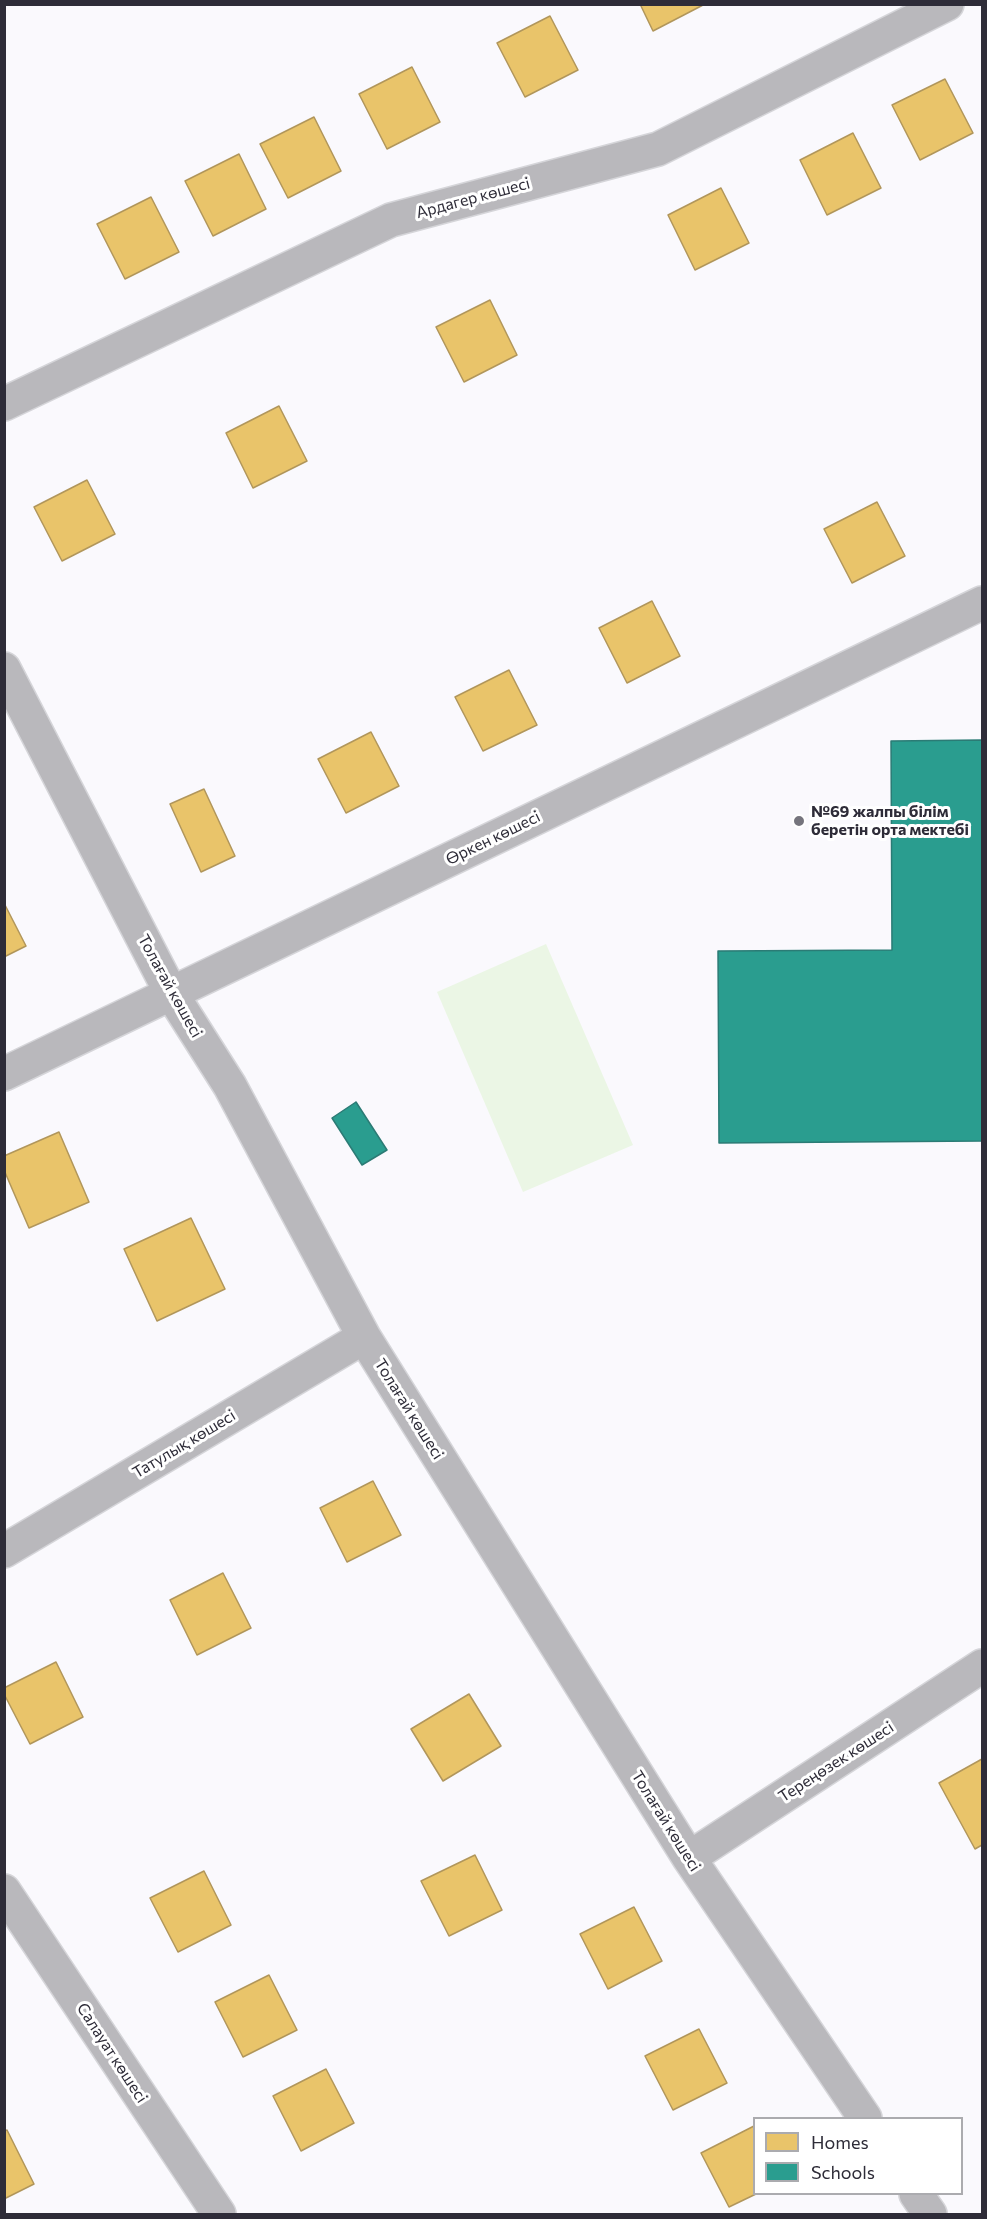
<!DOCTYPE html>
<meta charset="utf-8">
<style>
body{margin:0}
#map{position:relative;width:987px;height:2219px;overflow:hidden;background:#faf9fd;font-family:Commissioner,sans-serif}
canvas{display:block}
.frame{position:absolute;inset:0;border:6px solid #2e2c38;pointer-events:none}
.legend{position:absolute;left:753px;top:2117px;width:210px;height:78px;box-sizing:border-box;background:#fff;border:2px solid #ababaf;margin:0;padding:8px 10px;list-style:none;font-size:18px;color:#2e2c38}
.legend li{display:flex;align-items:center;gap:12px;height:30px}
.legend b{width:30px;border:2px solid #ababaf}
</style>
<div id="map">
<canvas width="987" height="2219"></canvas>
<div class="frame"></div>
<ul class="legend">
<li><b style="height:16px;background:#e9c46a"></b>Homes</li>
<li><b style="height:16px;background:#2a9d8f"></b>Schools</li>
</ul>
</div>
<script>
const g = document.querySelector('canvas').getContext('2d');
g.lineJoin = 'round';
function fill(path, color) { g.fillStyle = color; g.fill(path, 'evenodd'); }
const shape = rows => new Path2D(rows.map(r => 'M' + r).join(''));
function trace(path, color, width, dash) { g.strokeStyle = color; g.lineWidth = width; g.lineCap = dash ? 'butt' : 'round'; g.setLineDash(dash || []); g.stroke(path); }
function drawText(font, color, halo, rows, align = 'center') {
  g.font = font + ' Commissioner,sans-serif'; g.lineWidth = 6; g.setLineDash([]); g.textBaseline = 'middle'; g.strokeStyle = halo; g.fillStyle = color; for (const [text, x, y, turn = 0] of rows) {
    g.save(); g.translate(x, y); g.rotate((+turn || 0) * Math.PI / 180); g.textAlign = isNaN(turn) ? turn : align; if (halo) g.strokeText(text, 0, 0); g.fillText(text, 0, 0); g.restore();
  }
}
const green = shape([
 [546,944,633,1145,523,1192,437,992]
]);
const homes = shape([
 [640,4,705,4,653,31,640,4],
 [550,16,578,70,525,97,497,43,550,16],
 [412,67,440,122,387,149,359,94,412,67],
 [945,79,973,133,920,160,892,105,945,79],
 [314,117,341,171,288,198,260,144,314,117],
 [853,133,881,188,827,215,800,160,853,133],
 [239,154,266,209,213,236,185,181,239,154],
 [721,188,749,243,695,270,668,215,721,188],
 [151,197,179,252,125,279,97,224,151,197],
 [490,300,517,355,464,382,436,327,490,300],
 [279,406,307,461,253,488,226,433,279,406],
 [87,480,115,534,62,561,34,507,87,480],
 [877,502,905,556,852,583,824,529,877,502],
 [652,601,680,656,627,683,599,628,652,601],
 [509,670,537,725,483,751,455,697,509,670],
 [371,732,399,786,346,813,318,759,371,732],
 [204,789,235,856,201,872,170,804,204,789],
 [4,903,26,946,4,957,4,903],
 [59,1132,89,1202,29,1228,4,1170,4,1156,59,1132],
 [191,1218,225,1289,157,1321,124,1249,191,1218],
 [373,1481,401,1535,347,1562,320,1508,373,1481],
 [223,1573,251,1628,197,1655,170,1600,223,1573],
 [56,1662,83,1717,30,1744,4,1694,4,1688,56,1662],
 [469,1694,501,1746,443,1781,411,1729,469,1694],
 [982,1759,982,1845,975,1849,939,1783,982,1759],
 [475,1855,502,1910,449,1936,421,1881,475,1855],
 [204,1871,231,1925,178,1952,150,1898,204,1871],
 [634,1907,662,1961,608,1989,580,1934,634,1907],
 [269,1975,297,2030,243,2057,215,2002,269,1975],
 [699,2029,727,2083,673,2110,645,2056,699,2029],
 [326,2069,354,2123,301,2151,273,2096,326,2069],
 [754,2126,756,2194,729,2207,701,2153,754,2126],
 [7,2130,34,2184,4,2199,4,2131,7,2130]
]);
const schools = shape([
 [982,740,982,1141,719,1143,718,951,892,950,891,741,982,740],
 [356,1102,387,1150,362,1165,332,1118,356,1102]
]);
const minor = shape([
 [4,404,391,220,658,149,947,4],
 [4,669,171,993,230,1086,364,1337,689,1858,865,2118],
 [4,1074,982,603],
 [4,1551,364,1337],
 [689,1858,982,1666],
 [4,1891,219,2214],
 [916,2194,930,2214]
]);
const markers = [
 [799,821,6,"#75747d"]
];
const streetNames = [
 ["Ардагер көшесі",473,198,-15],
 ["Өркен көшесі",493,838,-26],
 ["Толағай көшесі",170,986,61],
 ["Толағай көшесі",409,1409,58],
 ["Татулық көшесі",184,1444,-31],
 ["Тереңөзек көшесі",836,1762,-33],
 ["Толағай көшесі",666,1821,58],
 ["Салауат көшесі",112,2053,57]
];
const poiNames = [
 ["№69 жалпы білім",811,812],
 ["беретін орта мектебі",811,830]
];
fill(green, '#ebf6e5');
fill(homes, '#e9c46a');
trace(homes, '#b1965b', 1.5);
fill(schools, '#2a9d8f');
trace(schools, '#2b7b75', 1.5);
trace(minor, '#d5d5d9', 36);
trace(minor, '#b9b8bc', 33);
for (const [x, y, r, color] of markers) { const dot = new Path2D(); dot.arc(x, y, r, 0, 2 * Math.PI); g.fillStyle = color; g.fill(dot); trace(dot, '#fff', 2); }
drawText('16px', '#2e2c38', '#fff', streetNames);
drawText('bold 16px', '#2e2c38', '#fff', poiNames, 'left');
</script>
